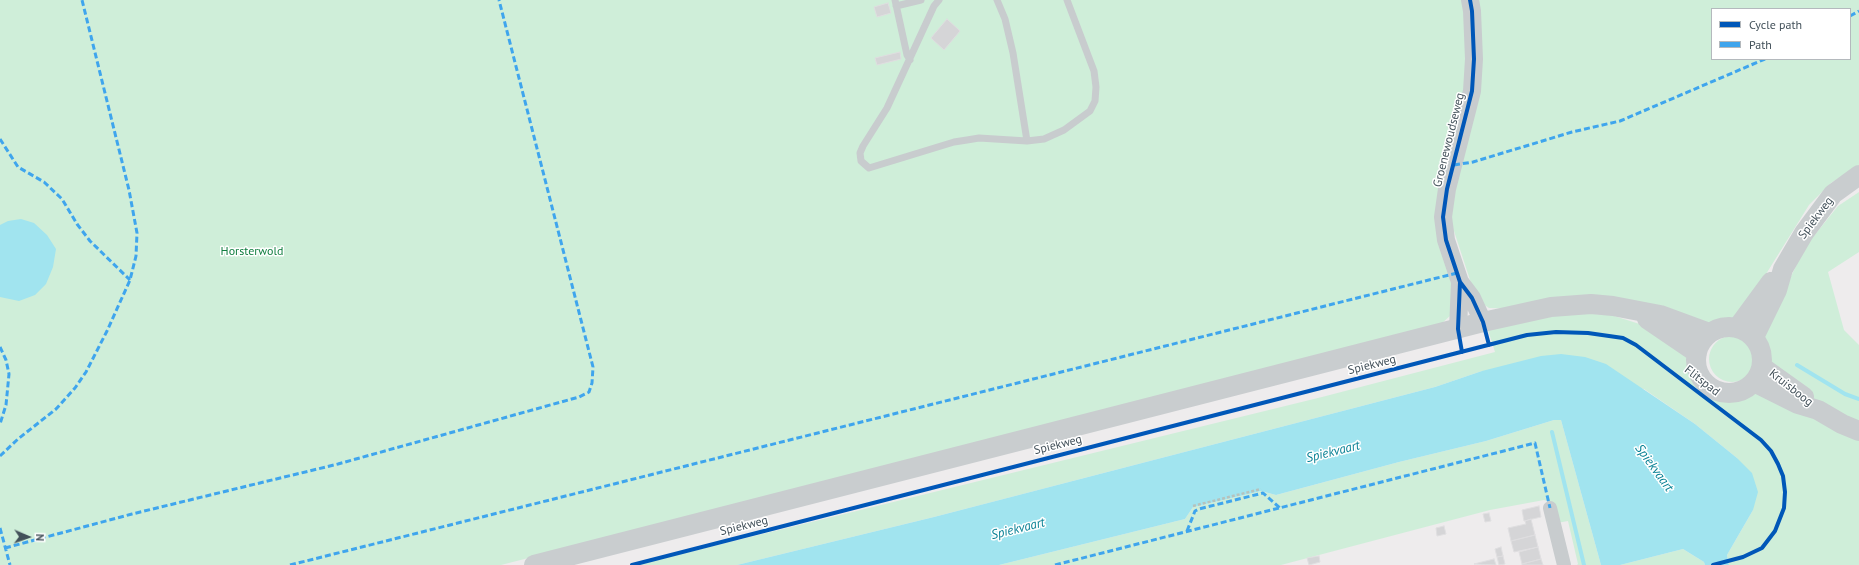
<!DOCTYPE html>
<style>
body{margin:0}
#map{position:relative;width:1859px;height:565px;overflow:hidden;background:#eeeced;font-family:"PT Sans",sans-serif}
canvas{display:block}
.legend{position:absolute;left:1711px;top:8px;width:140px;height:52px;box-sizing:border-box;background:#fff;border:1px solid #b4b9bd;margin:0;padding:5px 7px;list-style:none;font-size:12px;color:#43515a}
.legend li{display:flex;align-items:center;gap:8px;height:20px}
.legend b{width:20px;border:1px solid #b4b9bd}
.north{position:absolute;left:8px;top:517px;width:40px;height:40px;-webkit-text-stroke:3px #fff;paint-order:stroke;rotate:92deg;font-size:11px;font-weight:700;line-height:16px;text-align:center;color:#43515a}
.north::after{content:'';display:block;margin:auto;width:14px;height:18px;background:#43515a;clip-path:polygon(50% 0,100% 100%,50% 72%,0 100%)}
</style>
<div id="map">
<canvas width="1859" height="565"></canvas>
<ul class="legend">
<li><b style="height:5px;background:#0057b8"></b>Cycle path</li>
<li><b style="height:5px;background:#3fa5ed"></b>Path</li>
</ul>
<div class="north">N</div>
</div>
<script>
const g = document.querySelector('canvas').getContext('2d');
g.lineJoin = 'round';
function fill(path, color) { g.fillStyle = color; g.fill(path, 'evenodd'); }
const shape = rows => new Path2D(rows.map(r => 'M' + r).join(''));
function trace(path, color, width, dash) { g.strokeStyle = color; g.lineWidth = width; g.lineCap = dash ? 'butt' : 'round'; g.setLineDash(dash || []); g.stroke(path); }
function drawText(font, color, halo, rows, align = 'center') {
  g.font = font + ' "PT Sans",sans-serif'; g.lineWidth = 3; g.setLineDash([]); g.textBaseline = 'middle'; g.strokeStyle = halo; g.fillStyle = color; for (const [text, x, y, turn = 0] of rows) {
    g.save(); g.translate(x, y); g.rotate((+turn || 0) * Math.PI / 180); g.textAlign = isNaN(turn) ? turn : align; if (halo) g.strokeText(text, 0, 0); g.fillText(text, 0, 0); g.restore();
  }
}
const green = shape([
 [0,0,1859,0,1859,165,1831,183,1809,205,1738,319,1708,326,1665,313,1489,308,1480,302,1473,289,1454,231,1446,262,1454,295,1451,315,1440,325,501,565,0,565],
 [1712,9,1850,9,1850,59,1712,59],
 [1859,192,1859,252,1828,272,1844,330,1859,345,1859,565,1729,565,1727,555,1753,510,1737,458,1695,424,1644,389,1482,371,1435,387,934,517,737,565,636,565,1322,397,1495,352,1488,330,1535,319,1576,313,1611,315,1646,326,1688,355,1697,381,1702,388,1717,396,1740,398,1758,390,1770,366,1762,337,1805,247,1838,206],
 '1709 359a23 23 0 1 1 46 0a23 23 0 1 1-46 0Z',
 [1554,420,1561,420,1601,565,1577,565,1578,564,1568,521,1557,523,1552,503,1544,500,1490,510,1281,565,999,565,1185,519,1193,507,1261,491,1276,495,1399,462,1486,441],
 [1683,549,1704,562,1705,565,1620,565]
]);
const water = shape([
 [21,219,34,223,47,235,56,249,53,267,46,284,35,295,19,301,0,297,0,225,8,221],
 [1561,354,1585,357,1606,364,1695,424,1737,458,1752,473,1758,492,1753,510,1727,555,1729,565,1705,565,1704,562,1683,549,1620,565,1601,565,1561,420,1554,420,1486,441,1399,462,1276,495,1261,491,1193,507,1185,519,999,565,737,565,934,517,1435,387,1482,371,1541,356]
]);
const stream = shape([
 [1797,365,1845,394,1859,399],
 [1552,432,1584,565]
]);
const building = shape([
 [888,3,891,13,877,17,874,7,888,3],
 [947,19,960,31,944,50,931,38,947,19],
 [900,52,901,59,877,65,875,58,900,52],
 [1539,506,1541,517,1524,521,1522,510,1539,506],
 [1489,513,1491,521,1485,522,1483,514,1489,513],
 [1531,519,1535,535,1511,541,1508,528,1526,524,1525,521,1531,519],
 [1444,526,1446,534,1437,536,1436,528,1444,526],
 [1535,535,1538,547,1514,552,1511,541,1535,535],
 [1501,547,1503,556,1497,557,1495,549,1501,547],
 [1538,547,1541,559,1522,564,1519,552,1538,547],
 [1319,556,1320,562,1309,565,1307,558,1319,556],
 [1503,556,1505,564,1499,565,1497,557,1503,556],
 [1494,559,1496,565,1474,564,1494,559],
 [1541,559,1543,565,1522,565,1522,564,1541,559]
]);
const path = shape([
 [1193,506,1261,489]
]);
const service = shape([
 [895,0,907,55,910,60],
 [939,0,934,6,887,108,863,146,860,153,861,161,869,168,954,142,967,140,979,138,1027,141,1044,139,1064,130,1090,111,1095,101,1096,87,1094,71,1067,0],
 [997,0,1005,19,1013,53,1027,141],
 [896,6,921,0]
]);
const minor = shape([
 [1550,508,1564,565]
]);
const tertiary = shape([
 [1470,0,1472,11,1474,59,1472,91,1447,189,1443,217,1446,240,1460,282,1472,298,1483,322],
 [1458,329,1460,282]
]);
const secondary = shape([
 [1647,319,1697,353],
 '1696 360a33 33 0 1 1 66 0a33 33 0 1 1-66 0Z',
 [1738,327,1771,282],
 [1754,337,1777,290,1783,269,1804,233,1833,194,1859,175],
 [1762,367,1804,397],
 [1754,382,1798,404,1818,410,1842,424,1859,431],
 [534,565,1483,322,1551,307,1591,304,1613,306,1660,315,1709,333]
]);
const quiet = shape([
 [1850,16,1859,11],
 [0,139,18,167,44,182,62,199,77,224,90,241,130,280],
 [1454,165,1473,162,1572,132,1620,121,1765,59],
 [0,347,6,360,9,374,6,405,0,424],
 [0,456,18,439,56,409,75,388,86,372,107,331,130,280,136,256,137,233,129,190,82,0],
 [0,528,10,565],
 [1187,531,1195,511,1199,509,1263,493,1280,508],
 [5,548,132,514,338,464,579,397,589,392,592,383,593,367,499,0],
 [290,565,1457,273],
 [1055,565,1535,443,1550,508]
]);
const cycleway = shape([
 [1470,0,1472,11,1474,59,1472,91,1447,189,1443,217,1446,240,1460,282,1472,298,1483,322,1489,345],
 [1460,282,1458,329,1462,352],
 [632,565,1527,335,1556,332,1588,333,1623,338,1636,345,1761,440,1771,451,1778,464,1783,476,1785,492,1784,508,1775,531,1762,548,1743,557,1713,565]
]);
const streetNames = [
 ["Groenewoudseweg",1449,140,-76],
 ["Spiekweg",1816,218,-53],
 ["Spiekweg",1372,365,-14],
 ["Flitspad",1702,381,38],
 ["Kruisboog",1791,388,38],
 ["Spiekweg",1058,445,-14],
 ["Spiekweg",744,526,-14]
];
const parkNames = [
 ["Horsterwold",252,252]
];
const waterNames = [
 ["Spiekvaart",1333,452,-14],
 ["Spiekvaart",1654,468,54],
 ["Spiekvaart",1018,529,-14]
];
fill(green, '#cfeed9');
fill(water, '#a1e4ef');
trace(stream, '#a1e4ef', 4);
fill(building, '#d5d5d7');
trace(building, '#dfdee0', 1);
trace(path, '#b5c2bd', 2.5, [3, 2]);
trace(service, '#c8ccce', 7);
trace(minor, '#c8ccce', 14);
trace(tertiary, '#c8ccce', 18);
trace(secondary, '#c9cdcf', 20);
trace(quiet, '#3fa5ed', 3, [6, 3]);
trace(cycleway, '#0057b8', 4);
drawText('12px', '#43515a', '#fff', streetNames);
drawText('12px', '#117e40', '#fff', parkNames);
drawText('italic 13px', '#078094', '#fff', waterNames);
</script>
